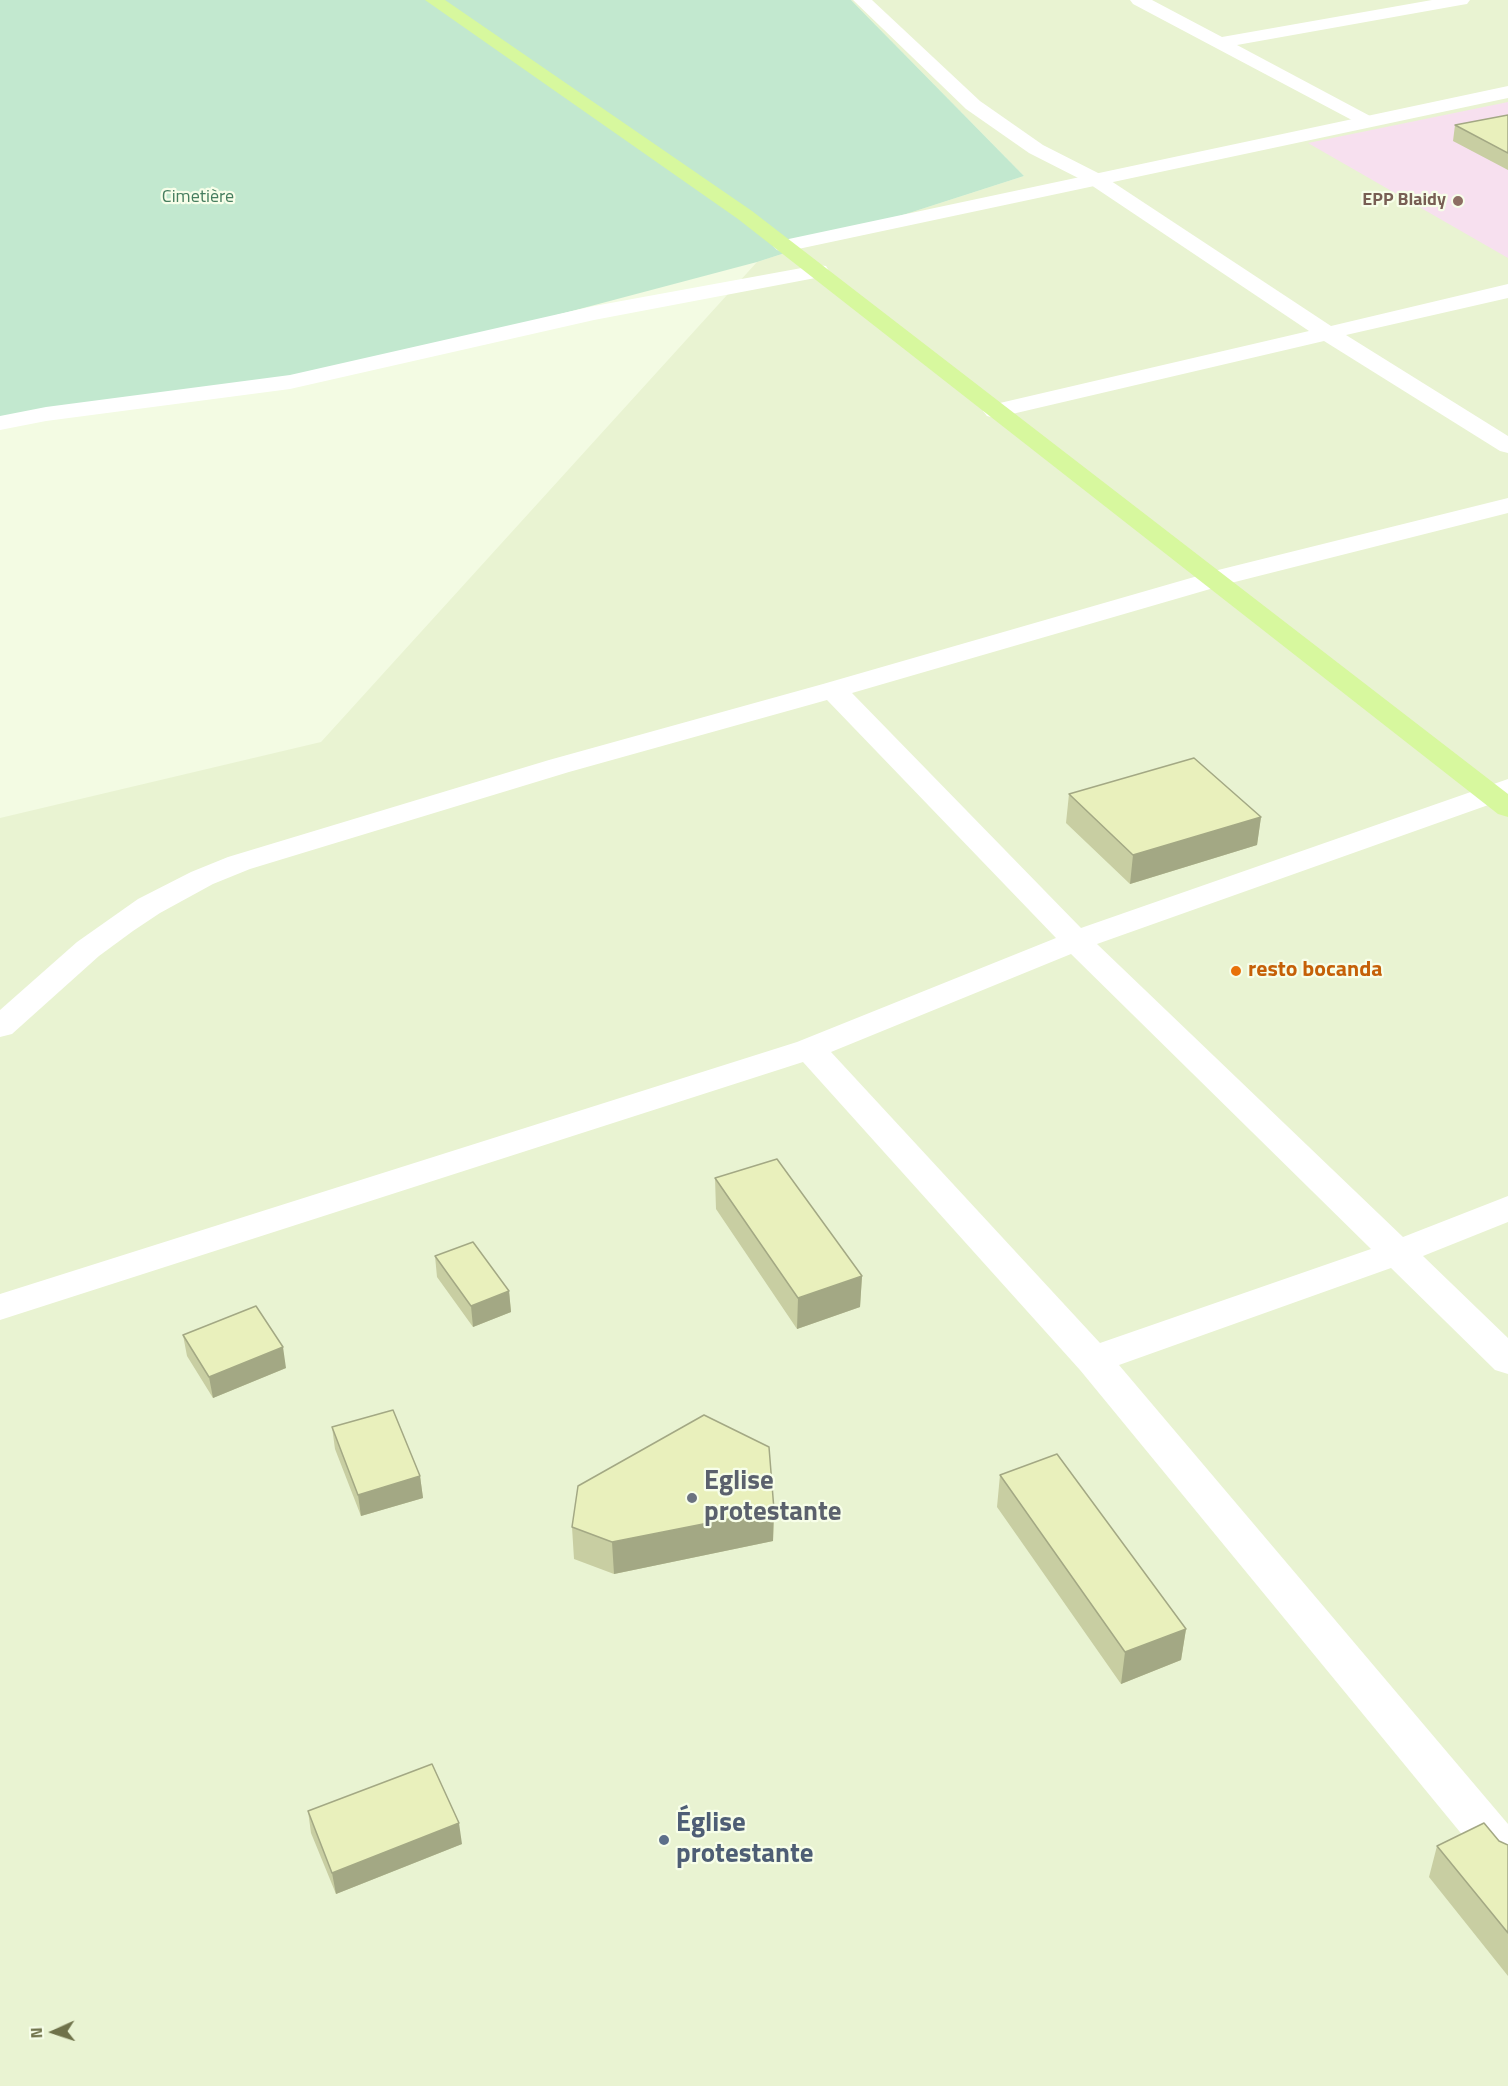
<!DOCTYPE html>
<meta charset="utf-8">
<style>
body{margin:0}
#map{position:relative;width:1508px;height:2086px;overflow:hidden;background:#f3fbe3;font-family:"Titillium Web",sans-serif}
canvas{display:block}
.north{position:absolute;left:24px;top:2002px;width:60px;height:60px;-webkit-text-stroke:4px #f7fee9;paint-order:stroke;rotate:267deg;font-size:16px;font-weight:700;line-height:24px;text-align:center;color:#6f724a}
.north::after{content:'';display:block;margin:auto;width:21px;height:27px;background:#6f724a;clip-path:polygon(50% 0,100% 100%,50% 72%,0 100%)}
</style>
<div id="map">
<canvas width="1508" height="2086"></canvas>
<div class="north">N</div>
</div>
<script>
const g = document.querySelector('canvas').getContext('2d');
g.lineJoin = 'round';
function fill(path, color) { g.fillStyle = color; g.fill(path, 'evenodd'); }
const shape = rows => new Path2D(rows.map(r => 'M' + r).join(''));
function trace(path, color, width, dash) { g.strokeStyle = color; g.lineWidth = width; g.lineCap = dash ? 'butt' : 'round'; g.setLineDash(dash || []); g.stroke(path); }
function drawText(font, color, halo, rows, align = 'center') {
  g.font = font + ' "Titillium Web",sans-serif'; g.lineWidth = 4.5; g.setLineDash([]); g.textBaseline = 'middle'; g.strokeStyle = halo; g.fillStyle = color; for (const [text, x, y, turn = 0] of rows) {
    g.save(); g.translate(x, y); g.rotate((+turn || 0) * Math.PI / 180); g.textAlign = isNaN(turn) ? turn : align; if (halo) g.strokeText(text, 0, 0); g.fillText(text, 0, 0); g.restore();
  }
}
const residential = shape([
 [851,0,1508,0,1508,2086,0,2086,0,818,321,742,757,262,1024,176]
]);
const education = shape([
 [1508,102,1508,258,1308,143]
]);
const green = shape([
 [0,0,851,0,1024,176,757,262,372,364,0,424]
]);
const minor = shape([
 [853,0,872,0,980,101,1043,145,1102,175,1331,326,1508,284,1508,298,1346,335,1508,436,1508,453,1500,451,1324,341,995,418,987,416,983,411,987,406,1309,331,1088,183,1029,153,966,109,853,0],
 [1130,0,1152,0,1222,37,1432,0,1470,0,1467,4,1461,5,1237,45,1372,117,1375,121,1372,125,1365,127,1133,4,1130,0],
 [818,265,826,266,829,271,826,276,594,320,290,389,46,421,0,430,0,416,46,407,290,375,594,306,818,265],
 [1215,571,1224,573,1228,579,1224,585,852,693,1081,928,1508,779,1508,798,1097,944,1403,1237,1508,1196,1508,1222,1423,1256,1508,1338,1508,1374,1495,1370,1391,1268,1119,1365,1508,1824,1508,1877,1492,1871,1080,1370,803,1062,0,1320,0,1294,797,1042,1056,938,827,700,569,772,250,869,213,884,160,913,133,931,99,956,12,1034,0,1037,0,1010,77,942,138,899,191,872,228,857,549,760,823,684,1215,571],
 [1071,954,1371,1249,1100,1343,831,1052,1071,954]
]);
const tertiary = shape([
 [1508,86,1508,98,784,252,777,250,773,246,777,242,784,240,1508,86],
 [1508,498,1508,513,1215,587,1206,585,1202,579,1206,573,1508,498]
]);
const primary = shape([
 [425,0,445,0,752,211,1508,794,1508,817,1498,814,738,219,425,0]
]);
const wall = shape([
 [1508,115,1508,170,1453,141,1455,125],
 [1069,794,1261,817,1257,845,1130,884,1066,823],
 [715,1178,862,1276,860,1307,797,1329,716,1209],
 [435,1256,509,1291,511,1312,473,1327,437,1277],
 [183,1335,286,1368,213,1398,187,1356],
 [332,1427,420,1476,423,1498,361,1516,335,1449],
 [1000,1475,1186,1629,1181,1660,1121,1684,997,1507],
 [774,1510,773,1541,614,1574,574,1559,572,1527],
 [308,1811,462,1844,336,1894,311,1833],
 [1499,1841,1508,1845,1508,1976,1429,1877,1437,1846]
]);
const shadedWall = shape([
 [1261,817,1257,845,1130,884,1133,855],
 [862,1276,860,1307,797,1329,798,1298],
 [509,1291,511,1312,473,1327,471,1306],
 [283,1347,286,1368,213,1398,209,1377],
 [420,1476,423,1498,361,1516,358,1495],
 [774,1510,773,1541,614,1574,612,1542],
 [1186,1629,1181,1660,1121,1684,1125,1652],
 [459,1823,462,1844,336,1894,332,1873]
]);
const building = shape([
 [1508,115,1508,153,1455,125,1508,115],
 [1194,758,1261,817,1133,855,1069,794,1194,758],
 [777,1159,862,1276,798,1298,715,1178,777,1159],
 [473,1242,509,1291,471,1306,435,1256,473,1242],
 [256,1306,283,1347,209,1377,183,1335,256,1306],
 [393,1410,420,1476,358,1495,332,1427,393,1410],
 [704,1415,769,1447,774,1510,612,1542,572,1527,578,1486,704,1415],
 [1057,1454,1186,1629,1125,1652,1000,1475,1057,1454],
 [432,1764,459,1823,332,1873,308,1811,432,1764],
 [1484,1823,1499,1841,1508,1845,1508,1933,1437,1846,1484,1823]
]);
const markers = [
 [1458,201,6,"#8d6e63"],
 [1236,971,6,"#e8710a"],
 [692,1498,6,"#6b7280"],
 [664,1840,6,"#5c6f8a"]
];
const farParknames = [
 ["Cimetière",198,198]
];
const farEducationnames = [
 ["EPP Blaidy",1446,201]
];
const foodNames = [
 ["resto bocanda",1248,971]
];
const nearWorshipnames = [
 ["Eglise",704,1482],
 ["protestante",704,1513]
];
const nearServicenames = [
 ["Église",676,1824],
 ["protestante",676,1855]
];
fill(residential, '#e9f3d2');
fill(education, '#f7e0ef');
fill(green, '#c2e8cf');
fill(minor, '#fff');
fill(tertiary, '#fff');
fill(primary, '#d7f89e');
fill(wall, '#c8cea2');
fill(shadedWall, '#a3a884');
fill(building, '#e9f0bc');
trace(building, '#a3a884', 1.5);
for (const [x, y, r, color] of markers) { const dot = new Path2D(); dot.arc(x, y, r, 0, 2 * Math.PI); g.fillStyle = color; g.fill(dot); trace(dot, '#f7fee9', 2); }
drawText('18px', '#457d5e', '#f7fee9', farParknames);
drawText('bold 18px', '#785e54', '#f7fee9', farEducationnames, 'right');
drawText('bold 22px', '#c56008', '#f7fee9', foodNames, 'left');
drawText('bold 27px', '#5b616d', '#f7fee9', nearWorshipnames, 'left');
drawText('bold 27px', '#4e5e75', '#f7fee9', nearServicenames, 'left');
</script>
